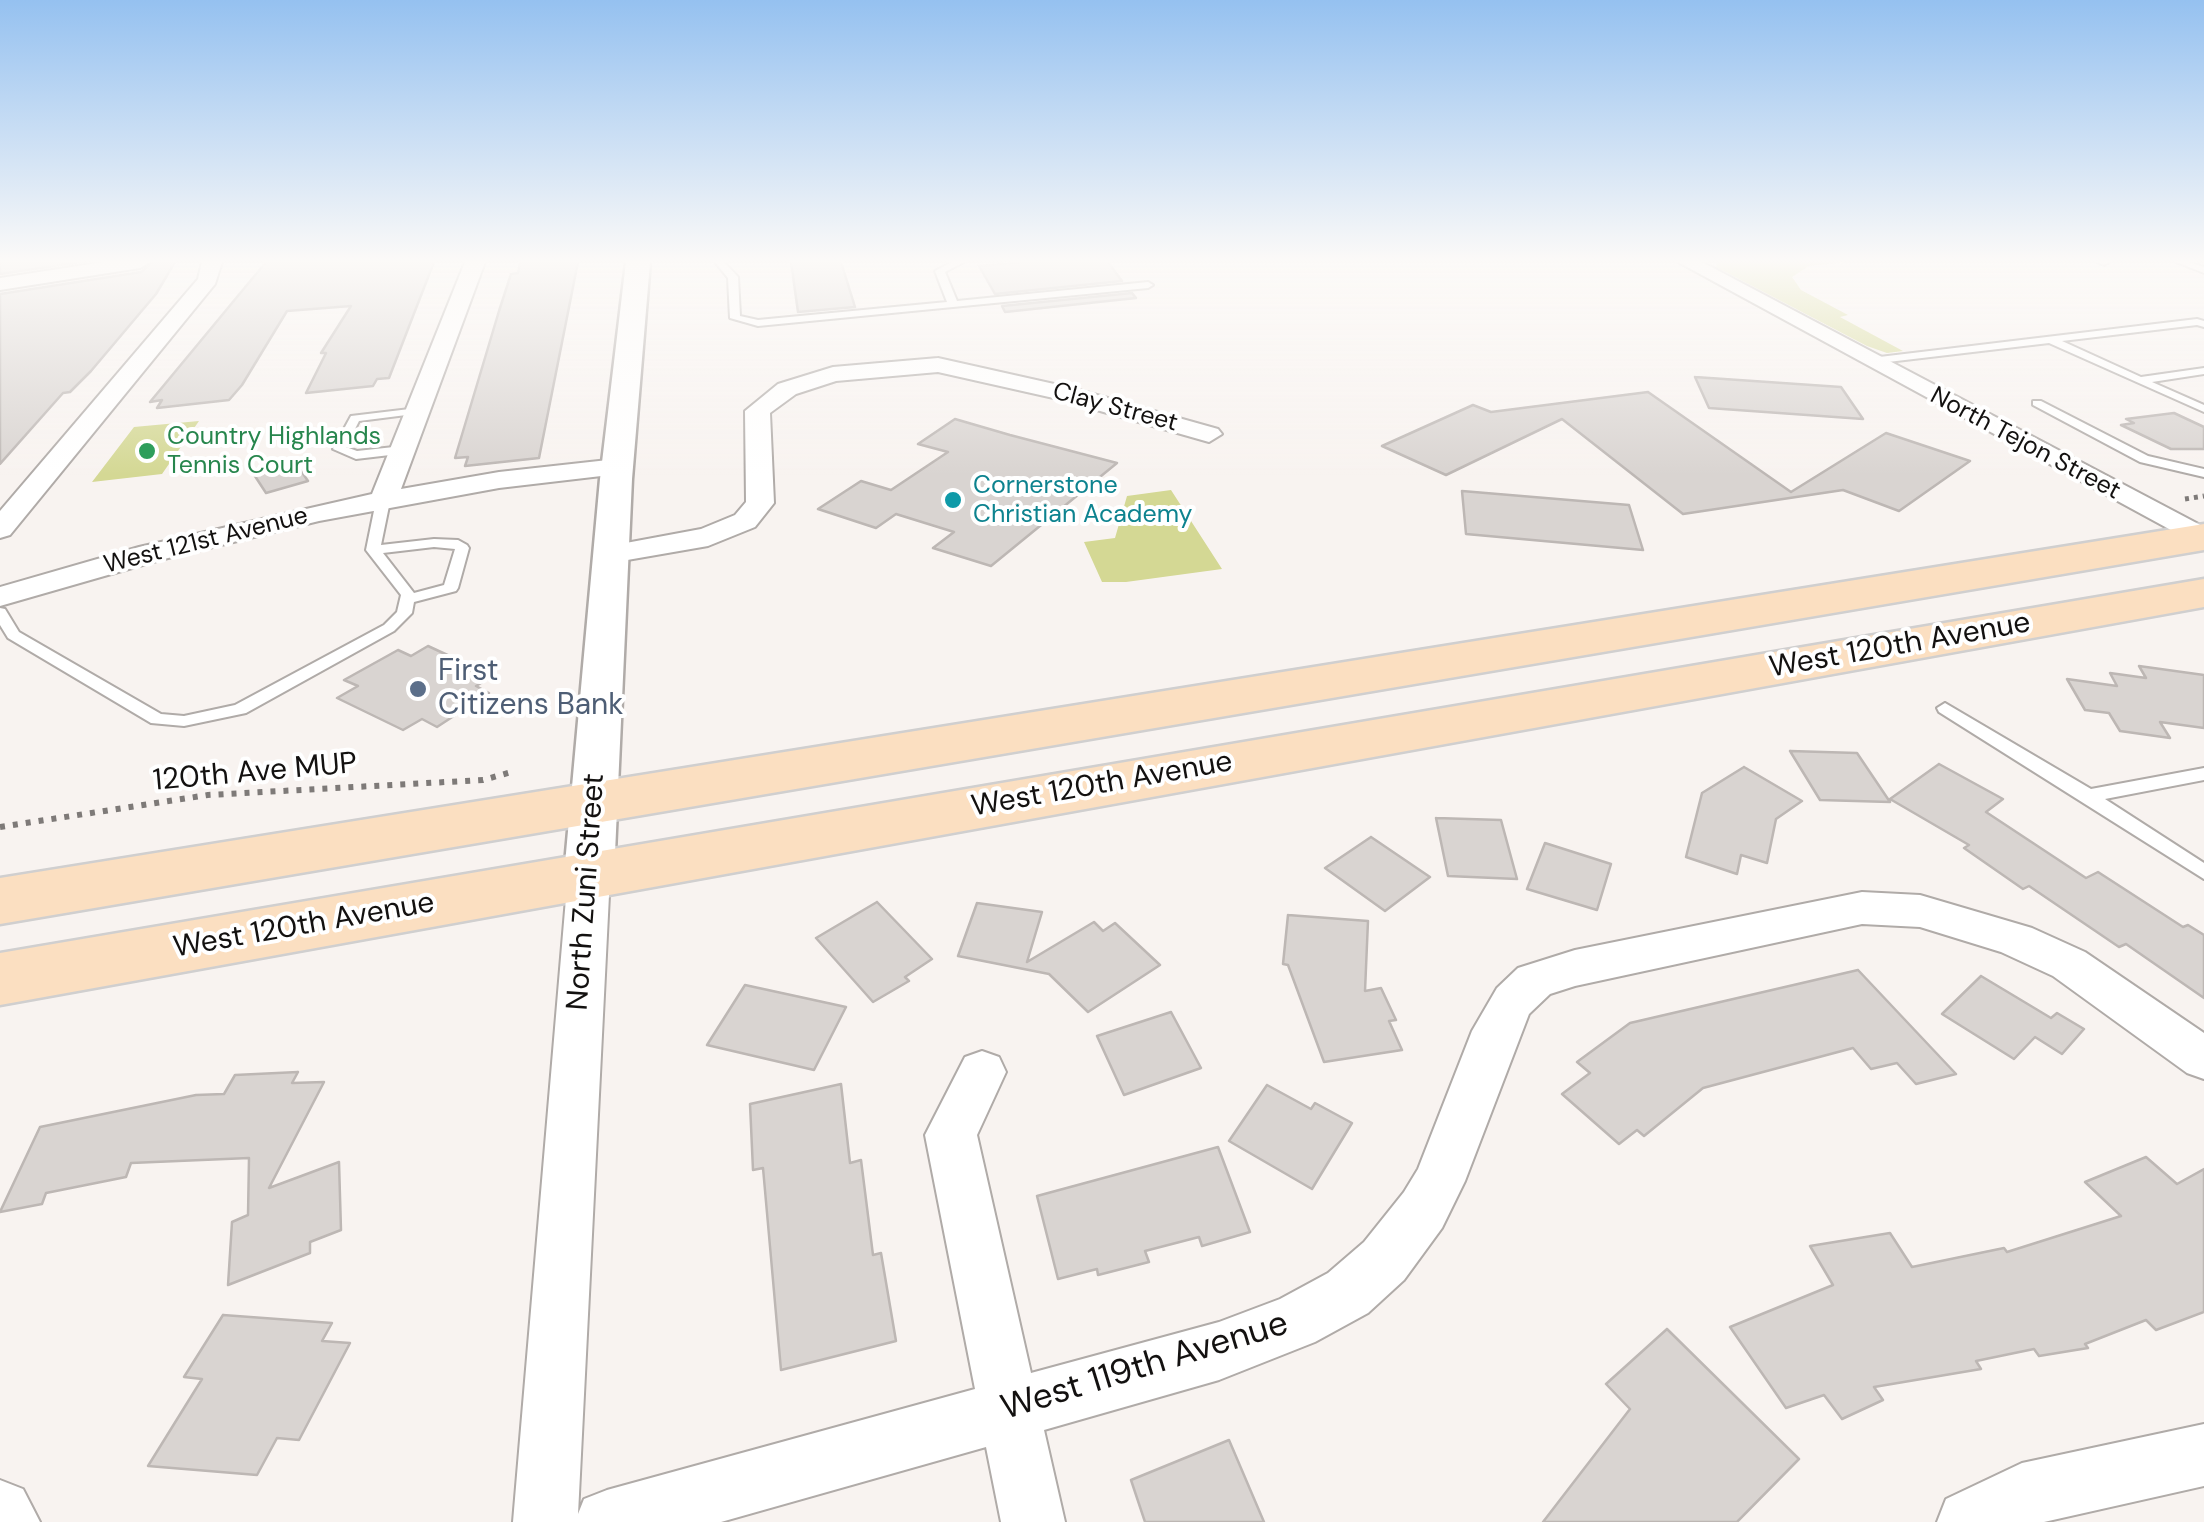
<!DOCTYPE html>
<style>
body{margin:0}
canvas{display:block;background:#f8f3f0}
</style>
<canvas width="2204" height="1522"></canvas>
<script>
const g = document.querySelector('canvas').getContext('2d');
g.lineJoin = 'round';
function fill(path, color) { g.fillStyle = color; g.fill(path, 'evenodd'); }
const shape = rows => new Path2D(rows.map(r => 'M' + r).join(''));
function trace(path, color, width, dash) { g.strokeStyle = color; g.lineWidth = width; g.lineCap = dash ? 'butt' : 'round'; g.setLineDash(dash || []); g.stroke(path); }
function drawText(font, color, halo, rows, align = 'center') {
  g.font = font + ' "DM Sans",sans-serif'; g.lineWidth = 8; g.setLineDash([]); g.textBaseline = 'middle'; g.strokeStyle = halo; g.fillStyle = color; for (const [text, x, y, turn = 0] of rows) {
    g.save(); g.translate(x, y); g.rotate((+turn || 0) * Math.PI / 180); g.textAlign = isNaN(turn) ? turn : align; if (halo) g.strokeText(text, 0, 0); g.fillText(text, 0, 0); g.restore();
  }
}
const green = shape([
 [1717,262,1846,262,1809,266,1792,277,1801,290,1848,315,1840,317,1903,351,1887,353,1867,346,1716,267],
 [199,421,162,474,92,482,134,427],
 [1171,490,1222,569,1126,582,1102,582,1084,542,1115,538,1127,496]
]);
const building = shape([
 [0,262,81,262,0,274,0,262],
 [153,262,175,262,156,294,91,371,70,392,63,393,0,464,0,294,141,272,153,262],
 [266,262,434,262,389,378,377,379,373,386,306,393,326,353,321,353,351,306,287,311,242,385,229,400,157,408,162,400,150,402,266,262],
 [520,262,578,262,539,458,465,466,468,457,455,458,499,311,511,274,518,273,520,262],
 [791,262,841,262,855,307,798,312,791,262],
 [1026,262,1108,262,1122,281,995,294,979,266,1026,262],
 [1132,293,1136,298,1005,312,1002,306,1132,293],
 [1695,377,1841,387,1863,419,1709,408,1695,377],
 [1648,392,1791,492,1886,433,1970,461,1899,511,1843,490,1683,514,1562,419,1446,475,1382,446,1473,405,1491,412,1648,392],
 [2174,413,2204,427,2204,449,2171,449,2121,425,2134,423,2126,419,2174,413],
 [955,419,1010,435,1117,463,991,566,933,548,954,532,896,514,876,528,818,509,861,481,891,490,948,452,918,444,955,419],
 [293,459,308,481,266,493,251,470,293,459],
 [1462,491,1629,505,1643,550,1466,534,1462,491],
 [428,646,493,676,476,686,489,693,437,727,422,719,403,730,337,698,358,686,344,680,398,650,411,656,428,646],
 [2139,666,2204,675,2204,728,2160,722,2170,738,2120,731,2109,713,2085,710,2067,679,2117,686,2110,673,2146,678,2139,666],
 [1790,751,1857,753,1890,802,1820,800,1790,751],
 [1939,764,2003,799,1986,812,2086,878,2098,872,2183,927,2188,925,2204,935,2204,998,2126,944,2119,947,2029,886,2023,889,1964,848,1969,845,1890,799,1939,764],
 [1744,767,1802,801,1776,819,1767,863,1741,855,1737,874,1686,857,1702,793,1744,767],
 [1436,818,1501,820,1517,879,1448,876,1436,818],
 [1371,837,1430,877,1385,911,1325,868,1371,837],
 [1545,843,1611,864,1597,910,1527,889,1545,843],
 [877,902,932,959,905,977,909,981,873,1002,816,938,877,902],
 [977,903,1042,912,1027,962,1094,922,1103,931,1115,923,1160,965,1088,1012,1049,974,958,956,977,903],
 [1288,915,1368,921,1365,991,1381,988,1396,1020,1389,1021,1402,1050,1324,1062,1288,965,1283,964,1288,915],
 [1858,970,1956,1074,1916,1084,1897,1063,1871,1069,1853,1048,1703,1088,1644,1136,1637,1130,1619,1144,1562,1094,1590,1073,1577,1062,1630,1023,1858,970],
 [1981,976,2051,1018,2057,1013,2084,1029,2062,1054,2035,1037,2014,1059,1942,1014,1981,976],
 [745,985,846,1007,814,1070,707,1045,745,985],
 [1171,1012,1201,1068,1124,1095,1097,1036,1171,1012],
 [298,1072,292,1083,324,1082,269,1188,339,1162,341,1230,310,1242,310,1253,228,1285,232,1222,248,1215,249,1158,131,1163,126,1177,46,1193,42,1204,0,1212,40,1127,196,1095,224,1094,235,1075,298,1072],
 [841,1084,850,1163,861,1160,873,1255,881,1253,896,1341,781,1370,763,1168,753,1170,750,1104,841,1084],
 [1267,1085,1311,1109,1315,1103,1352,1123,1312,1189,1229,1141,1267,1085],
 [1218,1147,1250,1232,1202,1246,1199,1237,1145,1251,1149,1262,1098,1275,1097,1269,1058,1279,1037,1196,1218,1147],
 [2146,1157,2177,1184,2204,1169,2204,1312,2156,1330,2146,1320,2085,1344,2088,1348,2039,1356,2034,1349,1976,1361,1981,1369,1874,1387,1883,1400,1842,1419,1824,1395,1786,1408,1730,1327,1833,1285,1810,1246,1890,1233,1912,1267,2004,1248,2007,1252,2121,1216,2085,1182,2146,1157],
 [223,1315,332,1323,322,1341,350,1343,299,1440,277,1438,257,1475,148,1466,202,1379,184,1377,223,1315],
 [1667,1329,1799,1459,1737,1522,1543,1522,1630,1409,1606,1384,1667,1329],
 [1229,1440,1264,1522,1145,1522,1131,1480,1229,1440]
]);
const pathFar1 = shape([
 [2185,499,2204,496]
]);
const path = shape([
 [0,827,208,795,483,780,515,771]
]);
const service = shape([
 [715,262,724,262,738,277,740,316,758,320,947,302,935,271,952,262,964,262,945,272,957,301,1148,282,1153,285,1148,288,758,326,730,318,728,278,715,262],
 [2097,262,2109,262,2104,265,2097,262],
 [2176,262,2189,262,2204,267,2204,273,2176,262],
 [2197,319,2204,321,2204,327,2197,325,2062,341,2141,377,2204,368,2204,374,2152,382,2204,405,2204,412,2049,343,1871,364,1866,361,1871,358,2197,319],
 [2033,401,2041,401,2148,456,2204,469,2204,477,2140,462,2033,405,2033,401],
 [418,408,422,409,422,413,359,421,346,447,357,451,403,446,409,450,407,453,356,459,333,449,351,416,418,408],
 [383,497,390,501,381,545,434,539,458,540,467,545,469,548,458,588,456,591,414,602,412,613,394,631,246,713,184,726,151,723,8,638,0,625,0,608,5,609,19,632,161,714,184,716,235,705,384,625,397,612,401,595,366,550,376,501,383,497],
 [434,547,455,549,444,585,414,593,383,553,434,547],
 [1945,703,2091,789,2204,768,2204,780,2105,799,2204,863,2204,879,1939,712,1937,708,1945,703]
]);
const minor = shape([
 [104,262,150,262,140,268,0,290,0,278,104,262],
 [202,262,222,262,215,284,10,535,0,538,0,511,198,279,202,262],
 [465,262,485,262,401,489,499,472,617,459,630,467,627,473,499,488,319,521,160,560,0,606,0,587,139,547,372,494,465,262],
 [1678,262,1702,262,2204,527,2204,548,1678,262],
 [938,358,1072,388,1218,429,1222,434,1209,442,1058,399,938,372,836,381,796,394,770,413,774,503,755,527,708,546,610,563,599,560,595,554,599,548,701,529,735,515,746,502,745,411,778,384,833,367,938,358],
 [589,860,604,864,610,875,578,1514,584,1499,607,1490,975,1389,925,1135,965,1057,982,1051,999,1057,1006,1072,977,1135,1031,1373,1219,1322,1280,1299,1328,1273,1364,1242,1404,1192,1418,1169,1472,1031,1497,988,1518,968,1575,950,1862,892,1920,895,2032,928,2085,952,2204,1033,2204,1079,2187,1073,2053,976,2001,952,1920,927,1862,924,1575,986,1550,994,1529,1014,1465,1181,1442,1228,1404,1280,1368,1313,1315,1342,1219,1380,1044,1430,1065,1522,1001,1522,986,1447,721,1522,513,1522,568,875,574,864,589,860],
 [2204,1424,2204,1486,2044,1522,1937,1522,1946,1499,2022,1463,2204,1424],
 [0,1480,23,1489,40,1522,0,1522,0,1480]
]);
const tertiary = shape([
 [626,262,650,262,632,479,614,875,607,888,589,893,571,888,564,875,600,479,626,262]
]);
const primary = shape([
 [2204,524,2204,550,0,924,0,878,2204,524],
 [2204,579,2204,607,0,1005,0,953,2204,579]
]);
const markers = [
 [147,451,10,"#2e9e5b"],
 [953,500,10,"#0f9aa8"],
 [418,689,10,"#5c6f8a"]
];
const farStreetnames = [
 ["Clay Street",1115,408,15],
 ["North Tejon Street",2025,444,28],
 ["West 121st Avenue",206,541,-14]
];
const farLeisurenames = [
 ["Country Highlands",167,437],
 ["Tennis Court",167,466]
];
const farCulturenames = [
 ["Cornerstone",973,486],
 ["Christian Academy",973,515]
];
const streetNames = [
 ["West 120th Avenue",1900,646,-10],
 ["120th Ave MUP",255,773,-5],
 ["West 120th Avenue",1102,785,-10],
 ["North Zuni Street",587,892,-86],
 ["West 120th Avenue",304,926,-10]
];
const serviceNames = [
 ["First",438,672],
 ["Citizens Bank",438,706]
];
const nearStreetnames = [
 ["West 119th Avenue",1145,1367,-17]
];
fill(green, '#d4d894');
fill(building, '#d9d4d1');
trace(building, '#bdb7b4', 2.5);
trace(service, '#b0aba8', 4);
trace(minor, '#b0aba8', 4);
trace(tertiary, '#b0aba8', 5);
trace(primary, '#d0cfcf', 5);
trace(pathFar1, '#7e7a78', 5, [4, 5]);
trace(path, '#7e7a78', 6, [5, 8]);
fill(service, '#fff');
fill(minor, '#fff');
fill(tertiary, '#fff');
fill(primary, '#fbdfc1');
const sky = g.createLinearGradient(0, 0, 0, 475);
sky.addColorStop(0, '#95c1f0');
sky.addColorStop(0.55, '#fcfaf8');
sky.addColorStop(1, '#fcfaf800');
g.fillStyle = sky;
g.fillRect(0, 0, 2204, 475);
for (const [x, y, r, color] of markers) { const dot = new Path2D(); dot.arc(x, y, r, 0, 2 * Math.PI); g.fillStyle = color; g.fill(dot); trace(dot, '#fff', 4); }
drawText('25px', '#131110', '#fff', farStreetnames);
drawText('25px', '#27864d', '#fff', farLeisurenames, 'left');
drawText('25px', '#0d838f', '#fff', farCulturenames, 'left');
drawText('30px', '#131110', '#fff', streetNames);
drawText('30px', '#4e5e75', '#fff', serviceNames, 'left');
drawText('35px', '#131110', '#fff', nearStreetnames);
</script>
